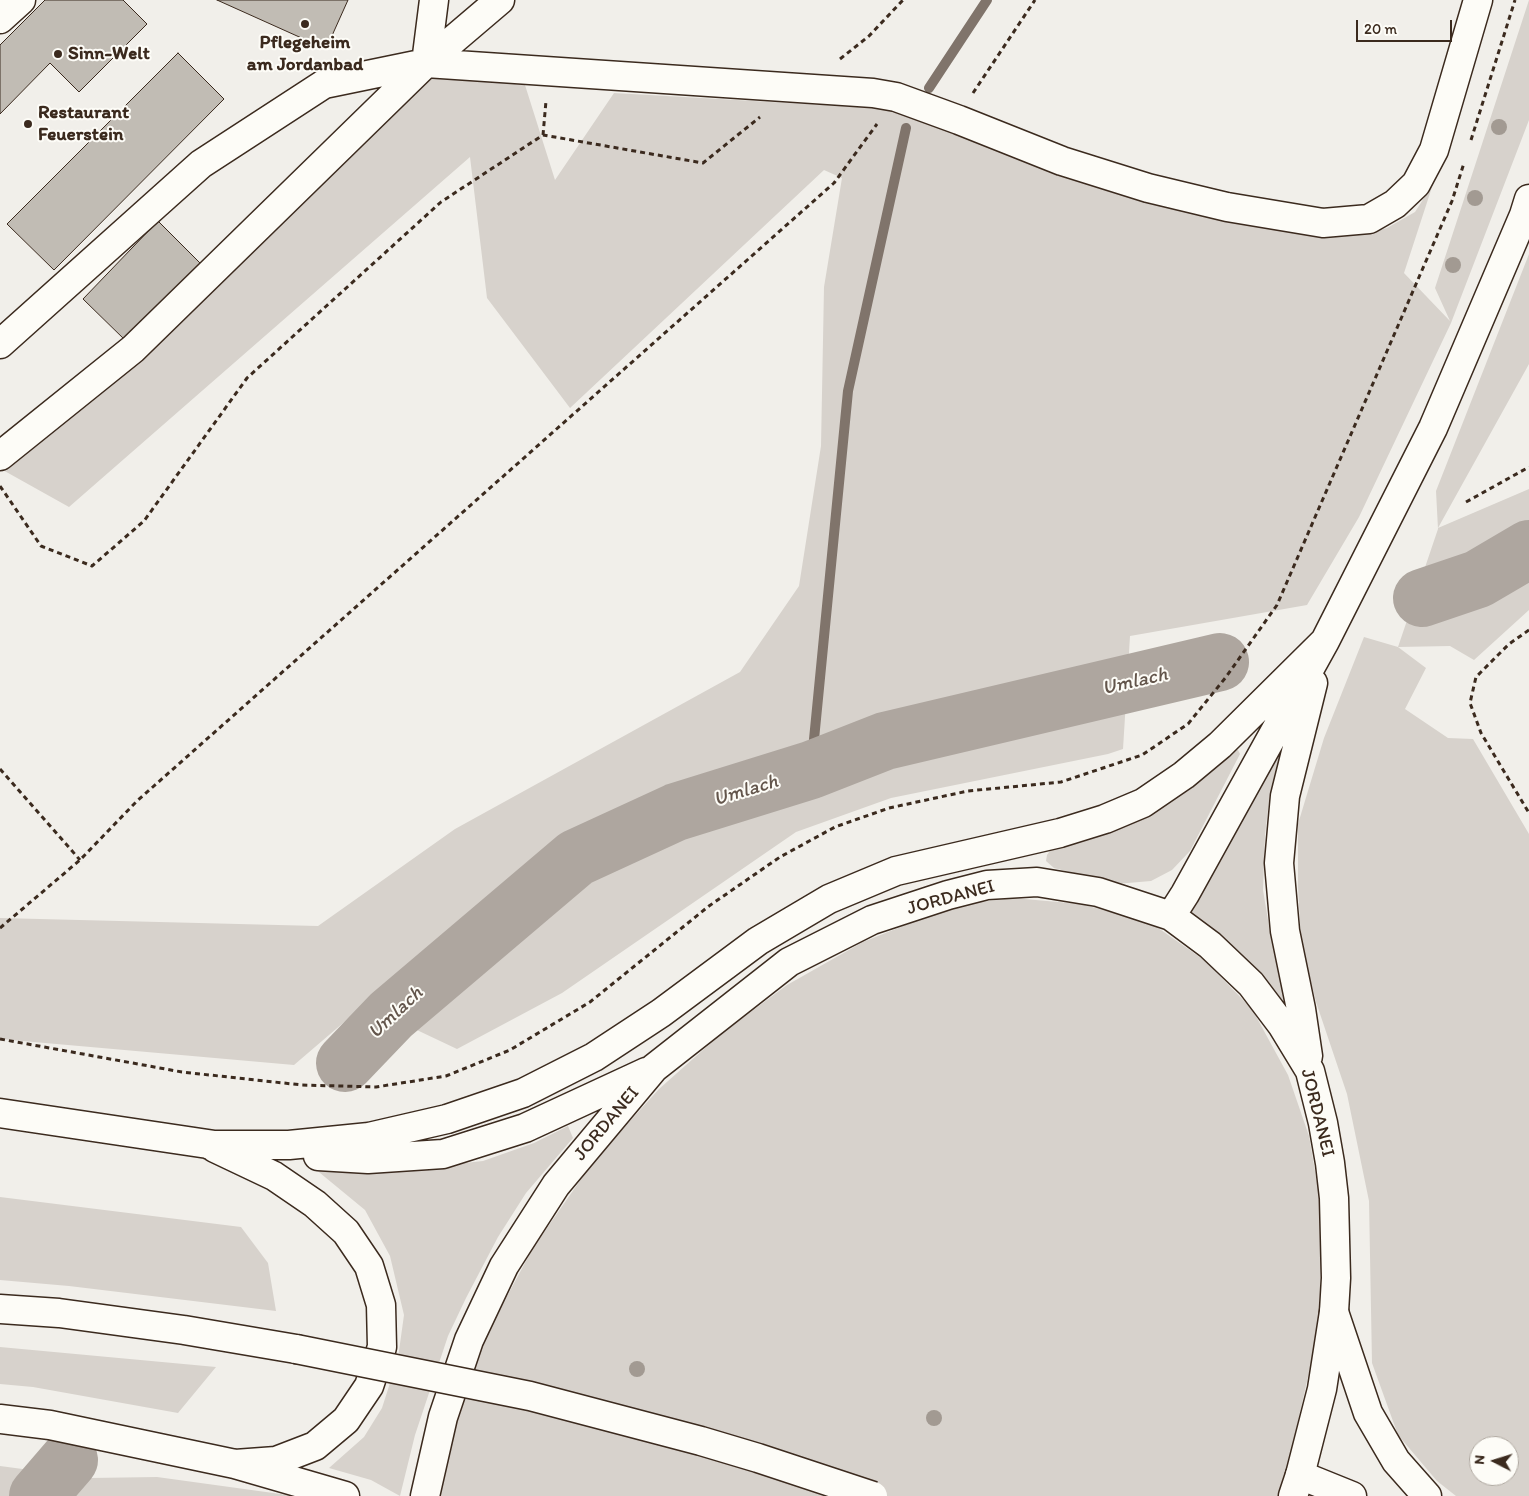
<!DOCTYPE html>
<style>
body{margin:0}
#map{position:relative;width:1529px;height:1496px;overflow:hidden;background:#f1efea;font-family:Itim,sans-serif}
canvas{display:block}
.north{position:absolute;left:1469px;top:1436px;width:50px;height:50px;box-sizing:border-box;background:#fdfcf7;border:1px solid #afa8a0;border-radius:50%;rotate:275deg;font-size:14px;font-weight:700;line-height:20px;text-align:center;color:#3b2a1e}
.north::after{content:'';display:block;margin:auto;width:18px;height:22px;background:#3b2a1e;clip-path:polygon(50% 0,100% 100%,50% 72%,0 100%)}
.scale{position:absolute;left:1356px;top:20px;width:96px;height:22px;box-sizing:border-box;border:2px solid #3b2a1e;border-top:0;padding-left:6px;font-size:15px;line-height:18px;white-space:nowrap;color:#3b2a1e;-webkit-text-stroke:4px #fdfcf7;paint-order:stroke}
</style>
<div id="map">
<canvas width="1529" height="1496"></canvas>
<div class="north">N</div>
<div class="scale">20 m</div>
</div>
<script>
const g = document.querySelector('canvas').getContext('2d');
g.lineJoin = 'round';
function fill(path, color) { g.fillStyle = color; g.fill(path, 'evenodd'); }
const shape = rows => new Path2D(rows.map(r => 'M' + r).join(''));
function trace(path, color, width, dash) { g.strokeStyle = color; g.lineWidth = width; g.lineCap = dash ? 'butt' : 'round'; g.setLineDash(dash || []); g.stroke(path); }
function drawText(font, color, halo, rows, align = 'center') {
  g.font = font + ' Itim,sans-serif'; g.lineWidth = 4; g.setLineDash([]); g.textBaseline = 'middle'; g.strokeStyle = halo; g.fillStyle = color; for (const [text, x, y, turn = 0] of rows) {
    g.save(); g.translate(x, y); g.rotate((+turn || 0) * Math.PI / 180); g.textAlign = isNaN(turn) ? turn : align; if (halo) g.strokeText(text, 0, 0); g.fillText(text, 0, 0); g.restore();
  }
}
const green = shape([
 [1529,0,1529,120,1451,323,1359,517,1307,605,1130,636,1123,749,1108,754,891,798,796,832,562,993,457,1049,364,1005,294,1065,0,1039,0,918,318,926,455,829,740,672,799,586,821,446,824,287,842,178,824,170,570,408,487,298,470,157,69,507,1,469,434,75,525,85,555,180,614,93,894,109,907,116,1027,162,1174,209,1335,237,1366,234,1387,228,1415,212,1433,184,1404,273,1450,321,1435,288],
 [1529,254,1529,364,1438,528,1529,489,1529,610,1474,660,1450,646,1398,647,1426,668,1405,709,1448,738,1473,739,1529,834,1529,1496,1456,1496,1437,1481,1398,1435,1372,1363,1369,1201,1347,1094,1316,1002,1301,942,1298,887,1298,824,1324,738,1364,637,1398,647,1438,529,1436,491],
 [1479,1446,1509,1446,1509,1476,1479,1476],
 [1281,748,1270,792,1265,835,1263,890,1271,938,1285,1004,1284,1009,1185,915],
 [1235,750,1238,750,1240,754,1190,851,1172,870,1151,881,1116,884,1054,868,1046,861,1047,855,1052,848,1080,843,1112,832,1166,804,1197,783,1219,766],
 [1013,898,1081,904,1151,923,1204,960,1252,1009,1288,1075,1309,1136,1321,1206,1321,1268,1318,1332,1288,1466,1278,1496,439,1496,454,1421,484,1339,533,1248,593,1162,659,1089,721,1034,787,985,863,942,933,914,972,903],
 [568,1126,573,1138,526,1193,498,1237,466,1298,448,1336,415,1435,400,1496,371,1480,329,1468,364,1437,382,1408,398,1358,404,1315,390,1256,365,1210,314,1168,373,1173,483,1161,534,1143],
 [0,1197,241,1227,268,1263,276,1311,69,1286,0,1280],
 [0,1347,216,1367,178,1413,33,1387,0,1384],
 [0,1466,90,1478,157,1477,295,1496,0,1496]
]);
const stream = shape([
 [929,88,987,0],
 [811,770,848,391,906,128]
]);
const river = shape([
 [1422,598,1478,579,1529,549],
 [345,1063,391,1015,576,858,676,812,811,770,885,741,1220,662],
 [38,1496,69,1460]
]);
const building = shape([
 [45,0,123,0,147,24,79,92,50,63,0,114,0,45,45,0],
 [217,0,348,0,326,49,217,0],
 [178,53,224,99,54,270,7,224,178,53],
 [158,221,201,264,126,341,83,299,158,221]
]);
const path = shape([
 [840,59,869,36,903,0],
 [973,93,1035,0],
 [543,135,546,101],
 [1471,140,1515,0],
 [0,486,41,546,92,566,144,521,247,378,441,202,543,135,703,163,760,117],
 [1466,502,1529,467],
 [1529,630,1509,644,1476,677,1470,703,1481,733,1529,813],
 [0,769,80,860],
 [0,928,80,860,137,801,834,183,877,124],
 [0,1039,182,1072,302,1085,376,1087,446,1076,510,1050,590,1002,709,906,780,857,835,827,889,808,968,791,1061,782,1142,755,1188,724,1226,677,1277,605,1452,201,1464,163]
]);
const minor = shape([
 [434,0,426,63,500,0],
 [0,19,21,0],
 [0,344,201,164,324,84,426,63,873,93,896,97,959,120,1062,161,1148,188,1227,207,1323,223,1369,219,1395,204,1416,184,1434,150,1478,0],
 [0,456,133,349,426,63],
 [1334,1312,1368,1413,1396,1461,1427,1496]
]);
const major = shape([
 [1171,916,1185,894,1325,641,1433,428,1524,215,1529,199],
 [1308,1056,1301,1009,1285,931,1279,863,1285,796,1313,683],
 [0,1113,228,1147],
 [210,1145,289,1145,369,1137,447,1119,523,1093,594,1057,661,1013,758,941,829,899,896,871,1060,833,1105,819,1143,803,1184,775,1220,745,1325,641],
 [215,1148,274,1176,315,1204,346,1232,369,1266,381,1305,382,1347,369,1386,346,1420,315,1446,276,1461,235,1464],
 [318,1156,368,1159,443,1154,525,1128,646,1072],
 [0,1419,50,1425,235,1464,345,1496],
 [425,1496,443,1417,469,1340,504,1266,556,1185,654,1068,789,962,872,920,948,895,987,885,1037,882,1098,892,1171,916,1210,945,1251,984,1282,1025,1310,1071,1323,1123,1330,1163,1334,1198,1336,1278,1334,1312,1322,1389,1300,1475,1293,1496]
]);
const highway = shape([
 [0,1309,59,1313,184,1330,296,1349],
 [1300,1475,1352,1496]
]);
const highwayBridge = shape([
 [296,1349,530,1396,701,1441,758,1458,873,1496]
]);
const trees = [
 [1499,127],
 [1475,198],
 [1453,265],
 [637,1369],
 [934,1418]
];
const markers = [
 [305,24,5,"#3b2a1e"],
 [58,54,5,"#3b2a1e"],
 [28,124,5,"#3b2a1e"]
];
const poiNames = [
 ["Pflegeheim",305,43,"center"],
 ["am Jordanbad",305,65,"center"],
 ["Sinn-Welt",68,54],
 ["Restaurant",38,113],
 ["Feuerstein",38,135]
];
const streetNames = [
 ["JORDANEI",951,898,-15],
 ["JORDANEI",1317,1113,76],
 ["JORDANEI",607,1124,-50]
];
const waterNames = [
 ["Umlach",1135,682,-13],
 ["Umlach",746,791,-17],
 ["Umlach",396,1013,-43]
];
fill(green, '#d7d2cc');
trace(stream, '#80746b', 10);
trace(river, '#aea69f', 58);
fill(building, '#c1bcb4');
trace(building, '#3b2a1e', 1);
trace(minor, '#3b2a1e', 31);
trace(major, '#3b2a1e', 31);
trace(highway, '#3b2a1e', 31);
trace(path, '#3b2a1e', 3, [5, 4]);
trace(minor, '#fdfcf7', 28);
trace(major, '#fdfcf7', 28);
trace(highway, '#fdfcf7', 28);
trace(highwayBridge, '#3b2a1e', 31, []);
trace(highwayBridge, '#fdfcf7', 28);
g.fillStyle = '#a29a92';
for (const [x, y] of trees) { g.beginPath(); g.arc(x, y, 8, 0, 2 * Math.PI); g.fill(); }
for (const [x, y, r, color] of markers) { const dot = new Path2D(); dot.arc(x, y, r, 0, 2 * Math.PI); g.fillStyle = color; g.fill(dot); trace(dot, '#fdfcf7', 2); }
drawText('bold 19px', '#3b2a1e', '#fdfcf7', poiNames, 'left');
drawText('19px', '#3b2a1e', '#fdfcf7', streetNames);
drawText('italic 20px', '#63554b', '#fdfcf7', waterNames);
</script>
